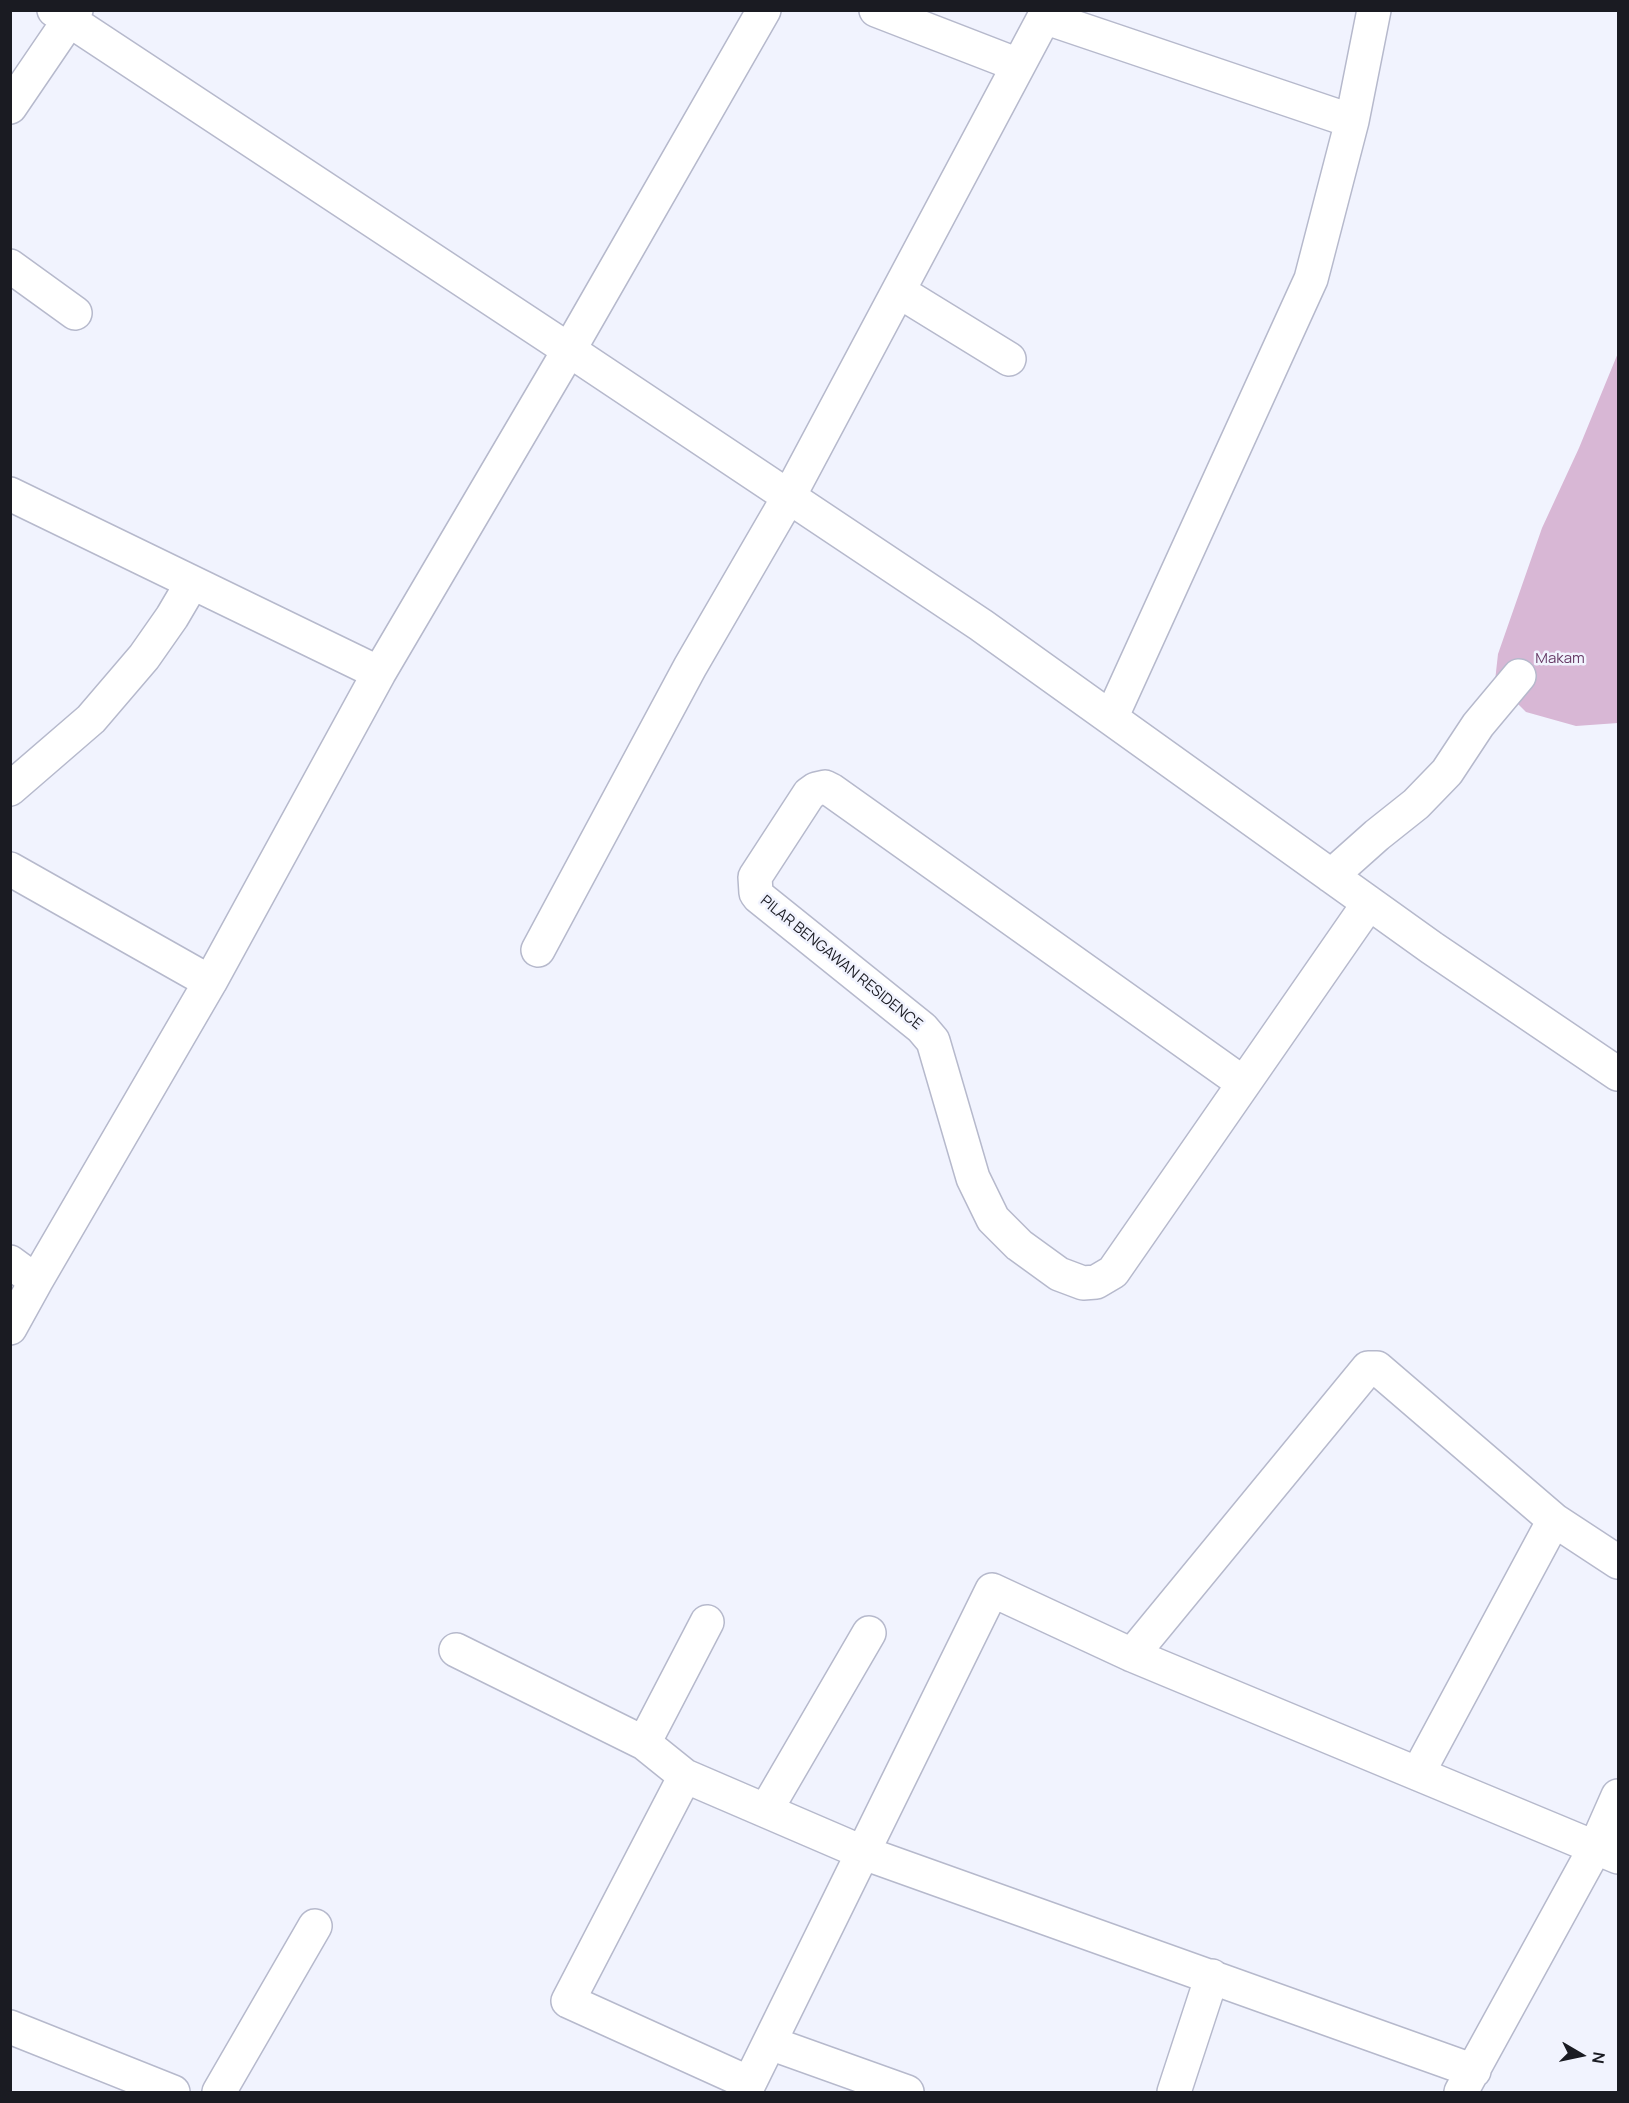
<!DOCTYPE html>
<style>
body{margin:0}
#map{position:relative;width:1629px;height:2103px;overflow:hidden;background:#f1f3fe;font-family:Manrope,sans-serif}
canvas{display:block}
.frame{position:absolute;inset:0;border:12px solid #1a1b22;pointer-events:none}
.north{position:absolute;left:1551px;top:2025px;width:60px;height:60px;-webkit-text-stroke:4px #f1f3fe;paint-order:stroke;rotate:99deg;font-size:16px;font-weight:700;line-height:24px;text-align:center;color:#1a1b22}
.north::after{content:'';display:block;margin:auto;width:21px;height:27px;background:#1a1b22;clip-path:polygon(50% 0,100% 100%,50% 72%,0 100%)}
</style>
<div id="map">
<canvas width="1629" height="2103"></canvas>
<div class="frame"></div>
<div class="north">N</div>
</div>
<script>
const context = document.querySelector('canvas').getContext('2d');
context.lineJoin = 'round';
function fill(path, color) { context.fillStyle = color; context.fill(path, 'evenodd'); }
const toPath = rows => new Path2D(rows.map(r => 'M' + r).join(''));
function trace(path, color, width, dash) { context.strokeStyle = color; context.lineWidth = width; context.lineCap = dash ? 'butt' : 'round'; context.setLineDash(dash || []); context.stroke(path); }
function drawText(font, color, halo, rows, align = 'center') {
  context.font = font + ' Manrope,sans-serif'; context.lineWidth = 5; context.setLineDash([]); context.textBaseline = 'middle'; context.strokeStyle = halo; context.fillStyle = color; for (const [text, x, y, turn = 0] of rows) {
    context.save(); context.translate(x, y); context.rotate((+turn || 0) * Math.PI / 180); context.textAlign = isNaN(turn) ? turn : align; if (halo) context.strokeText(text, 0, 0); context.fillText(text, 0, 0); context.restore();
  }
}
fill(toPath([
 [1618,353,1618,723,1576,726,1526,712,1495,681,1498,654,1542,528,1579,448]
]), '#d8b7d5');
const minor = toPath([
 [54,10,569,350,981,625,1432,948,1618,1074],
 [876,10,1018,65],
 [1044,17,1352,121],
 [10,107,76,10],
 [10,266,75,313],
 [900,292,1009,359],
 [10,494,379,673],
 [1111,718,1311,279,1352,121,1374,10],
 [10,789,91,719,144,657,172,617,192,583],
 [10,869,210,982],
 [1331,876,1377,835,1416,804,1447,772,1478,725,1519,676],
 [538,950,690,667,788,498,1048,10],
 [1243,1083,831,790,825,787,816,789,809,794,755,877,756,893,759,897,922,1028,933,1041,973,1178,993,1219,1019,1245,1059,1274,1083,1283,1096,1282,1113,1272,1369,903],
 [10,1262,36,1281,210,982,379,673,569,350,764,10],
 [10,1328,36,1281],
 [456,1650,644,1743,685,1776,864,1853,1474,2071],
 [1132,1655,1368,1368,1377,1368,1554,1520,1618,1562],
 [644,1743,707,1622],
 [1418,1773,1554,1520],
 [685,1776,568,2001,749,2083],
 [766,1810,869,1633],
 [10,2027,173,2092],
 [770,2043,907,2092],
 [219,2092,315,1926],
 [745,2092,992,1590,1132,1655,1618,1857],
 [1174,2092,1212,1976],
 [1461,2092,1595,1848,1618,1796]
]);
trace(minor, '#b6b9cc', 36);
trace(minor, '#fff', 33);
drawText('15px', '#683b66', '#f1f3fe', [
 ["Makam",1560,659]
]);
drawText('15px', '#1a1b22', '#f1f3fe', [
 ["PILAR BENGAWAN RESIDENCE",841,963,39]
]);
</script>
